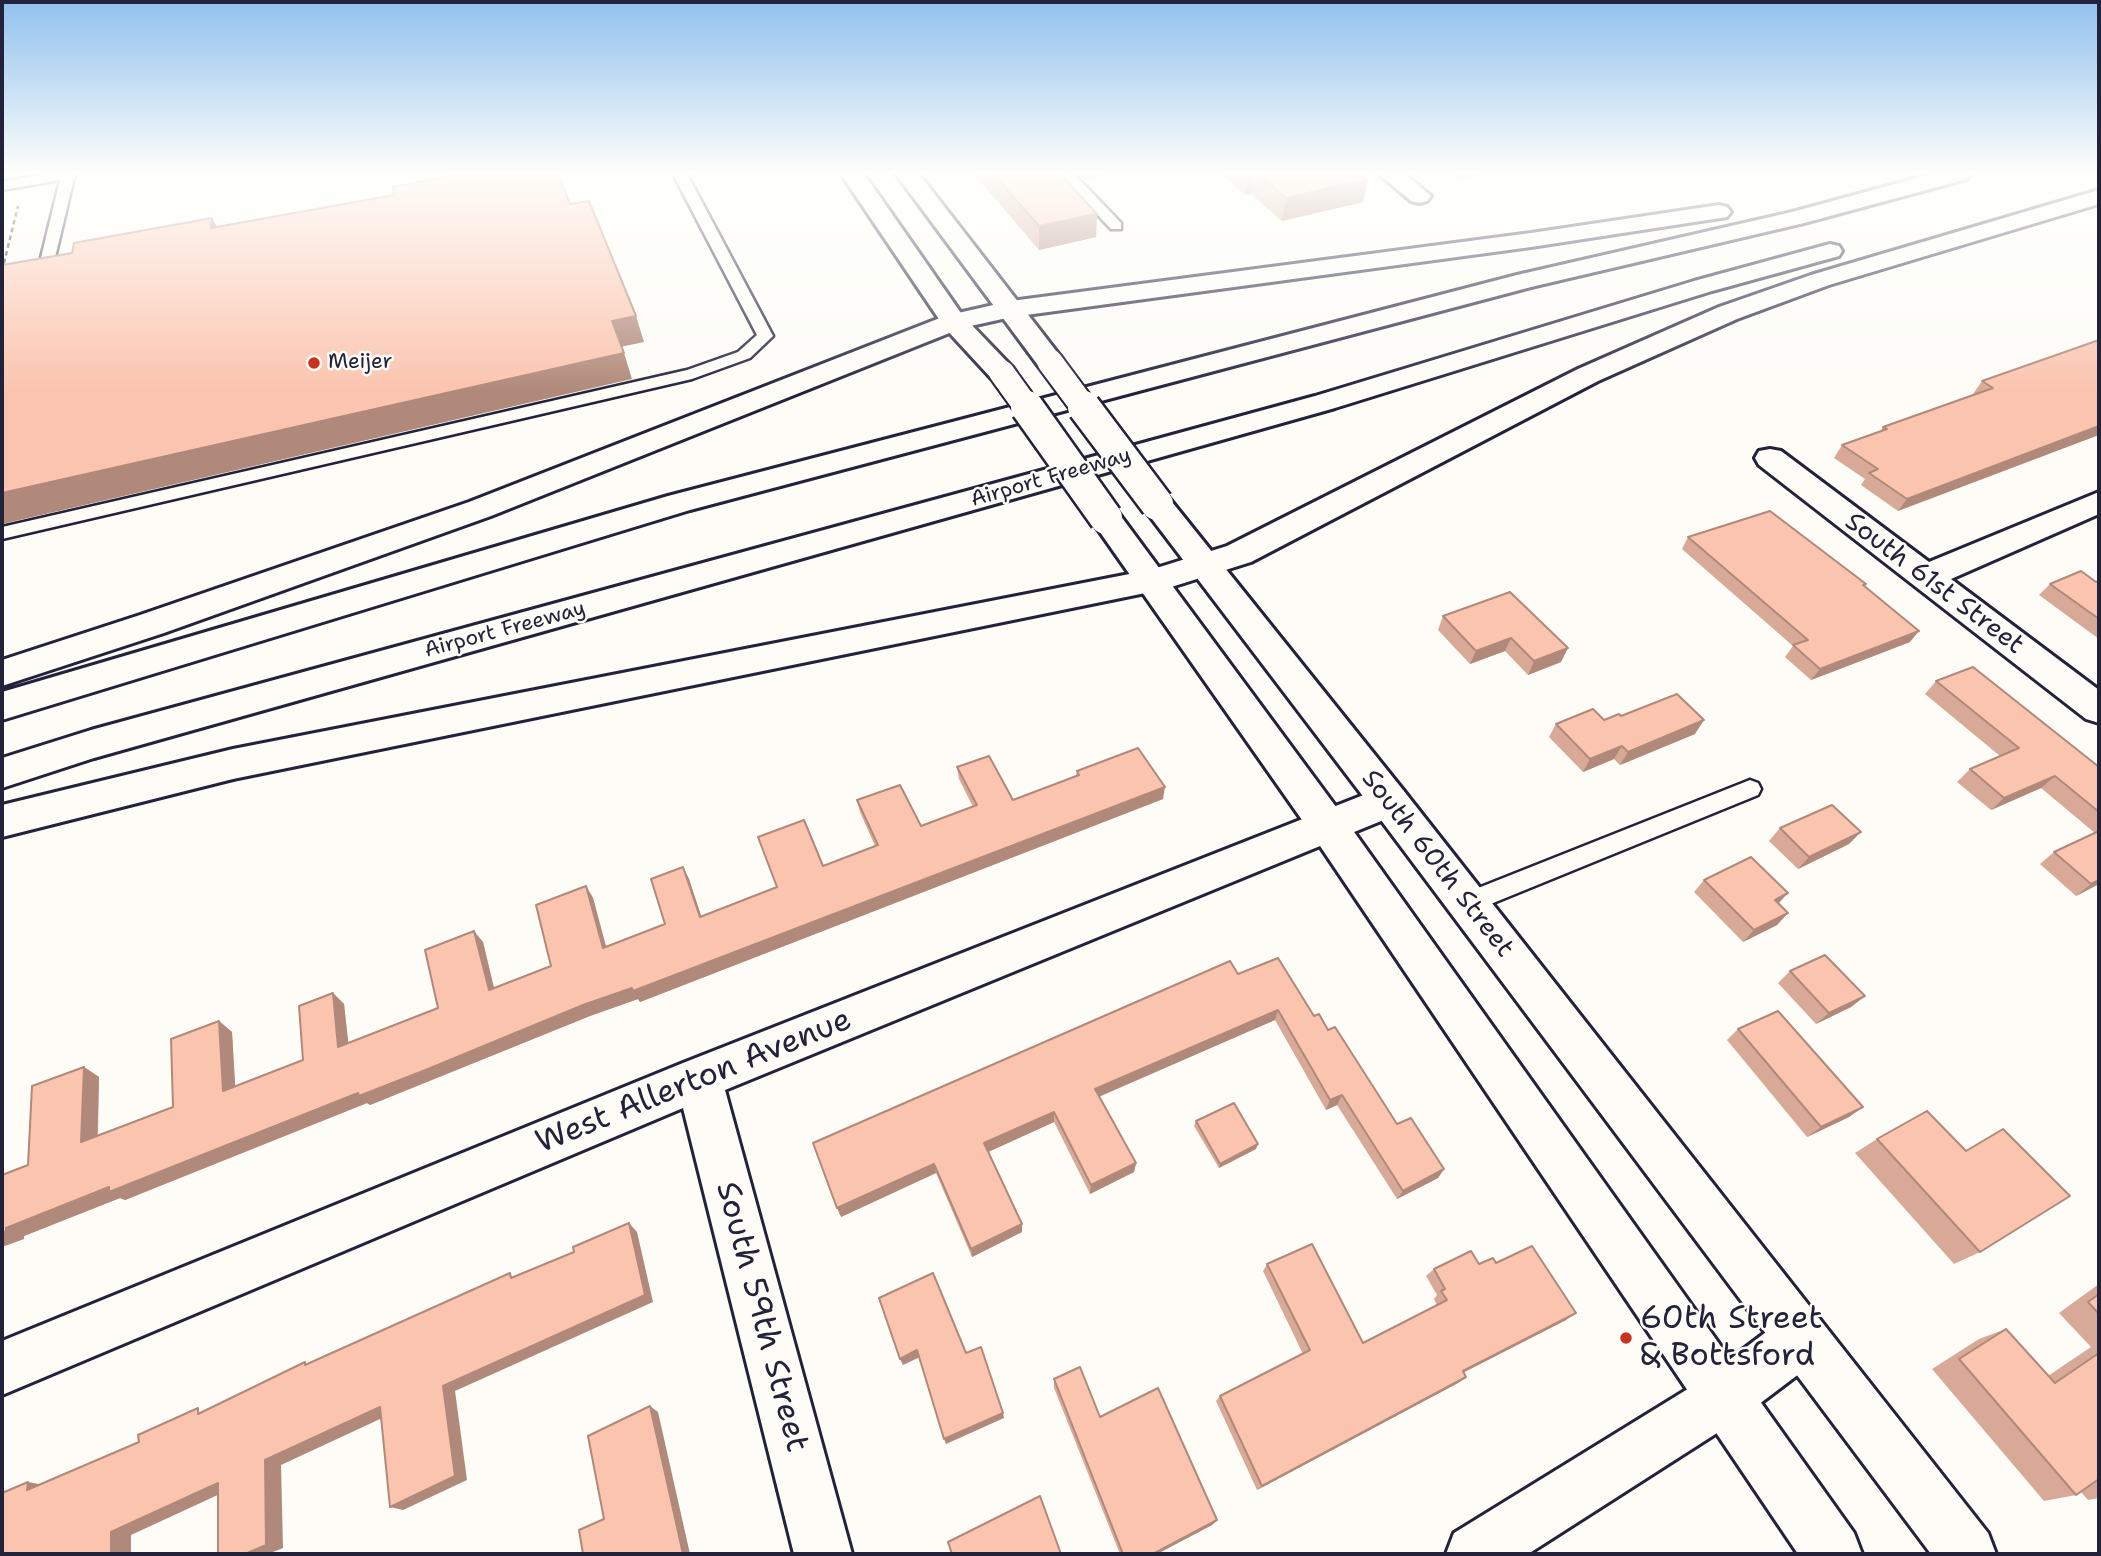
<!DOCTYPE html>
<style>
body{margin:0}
#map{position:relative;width:2101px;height:1556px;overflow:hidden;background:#fdfcf7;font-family:"Shantell Sans",sans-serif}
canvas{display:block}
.frame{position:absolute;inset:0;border:4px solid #22223b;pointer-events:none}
</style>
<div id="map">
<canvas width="2101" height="1556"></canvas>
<div class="frame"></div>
</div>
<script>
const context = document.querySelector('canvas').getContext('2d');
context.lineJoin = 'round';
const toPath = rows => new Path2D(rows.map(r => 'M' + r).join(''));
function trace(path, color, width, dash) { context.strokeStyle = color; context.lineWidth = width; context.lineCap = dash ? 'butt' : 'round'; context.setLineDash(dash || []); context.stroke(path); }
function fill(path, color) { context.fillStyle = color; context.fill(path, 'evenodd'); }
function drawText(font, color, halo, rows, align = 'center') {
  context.font = font + ' "Shantell Sans",sans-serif'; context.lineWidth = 5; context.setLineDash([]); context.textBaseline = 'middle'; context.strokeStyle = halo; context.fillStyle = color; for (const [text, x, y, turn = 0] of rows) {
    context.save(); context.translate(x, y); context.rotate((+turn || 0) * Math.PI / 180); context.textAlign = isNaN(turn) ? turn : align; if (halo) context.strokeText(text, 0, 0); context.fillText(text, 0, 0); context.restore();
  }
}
const lane = toPath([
 [44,174,75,174,52,270,45,274,38,270,60,180,2,190,2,182,44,174],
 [673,174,687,174,773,336,750,358,692,379,2,539,2,527,687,370,738,352,757,335,673,174],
 [1059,174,1074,174,1121,223,1121,229,1111,229,1059,174],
 [1750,780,1758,783,1761,789,1758,795,1476,910,1467,914,1458,910,1455,903,1458,896,1750,780]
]);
const street = toPath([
 [1379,174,1405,174,1431,196,1427,201,1419,203,1411,201,1379,174],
 [1770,449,1781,451,1929,562,2099,492,2099,514,1951,579,2099,690,2099,723,2086,719,1759,465,1755,458,1759,451,1770,449],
 [1389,785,1403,790,1409,801,1403,812,725,1090,852,1554,794,1554,683,1108,2,1395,2,1341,683,1063,1389,785],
 [1801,1312,1820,1320,1828,1339,1820,1358,1742,1417,1528,1554,1446,1554,1454,1533,1704,1379,1782,1320,1801,1312]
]);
const secondary = toPath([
 [841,174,864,174,963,316,1012,367,1016,373,1012,379,1002,381,992,379,945,328,841,174],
 [896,174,919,174,1060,356,1064,362,1060,368,1050,370,1040,368,896,174],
 [1157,494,1168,497,1403,790,1988,1533,1996,1554,1931,1554,1375,812,1146,511,1141,504,1146,497,1157,494],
 [1106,508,1117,511,1342,815,1854,1533,1862,1554,1798,1554,1314,837,1095,525,1090,518,1095,511,1106,508]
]);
const highway = toPath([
 [1932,174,1970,174,1967,179,1804,223,1531,287,690,510,2,720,2,692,668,496,1517,275,1792,212,1932,174],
 [2099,190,2099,204,1829,285,1737,319,1598,381,1251,562,1165,589,233,779,2,837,2,805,233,749,1150,570,1227,546,1578,369,1719,307,1811,275,2099,190],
 [1719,205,1727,207,1731,212,1727,217,1531,247,1011,317,962,328,491,516,164,633,2,686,2,660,140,615,469,502,945,316,1011,301,1531,233,1719,205],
 [1830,244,1839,246,1842,251,1839,256,1712,291,1335,408,94,758,2,788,2,758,91,730,1315,396,1694,281,1830,244]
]);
trace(lane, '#22223b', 5);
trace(street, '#22223b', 6);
trace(secondary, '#22223b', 6);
trace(highway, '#22223b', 6);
trace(toPath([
 [2,271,18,206]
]), '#22223b', 2.5, [4.5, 3.5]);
fill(lane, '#fdfcf7');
fill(street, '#fdfcf7');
fill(secondary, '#fdfcf7');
fill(highway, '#fdfcf7');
const secondaryBridgeFar1 = toPath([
 [1050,362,1085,409],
 [1002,373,1028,409]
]);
const secondaryBridge = toPath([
 [1027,407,1106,518],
 [1084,407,1157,504]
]);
trace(secondaryBridgeFar1, '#22223b', 29, []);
trace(secondaryBridge, '#22223b', 37, []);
trace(secondaryBridgeFar1, '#fdfcf7', 25);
trace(secondaryBridge, '#fdfcf7', 32);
fill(toPath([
 [974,174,1065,174,1065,180,1097,214,1096,237,1039,250],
 [1077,174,1111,174,1084,180],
 [1221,174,1361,174,1368,179,1363,202,1282,221,1251,194,1245,195],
 [1454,174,1479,174,1460,179],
 [2099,340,1898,511,1861,485,1865,479,1834,458,1842,445,1880,432,1883,427,1974,395,1973,394,1982,381],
 [1688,537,1864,586,1910,642,1811,680,1785,657,1793,646,1682,549],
 [2099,581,2099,639,2039,595,2050,584,2096,582],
 [1510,592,1561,662,1528,675,1505,651,1470,664,1438,630,1443,616],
 [1936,681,2099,767,2099,884,2076,896,2040,864,2054,852,2095,833,2041,788,1991,810,1957,782,1970,769,2000,756,1925,694],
 [1621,716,1695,734,1620,765,1614,759,1583,772,1549,737,1556,724,1604,720],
 [957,767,1013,800,1076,777,1077,771,1163,799,640,1002,638,999,590,1016,370,1105,367,1103,125,1200,120,1198,24,1236,24,1239,28,1165,84,1067,99,1077,98,1135,173,1107,219,1021,232,1032,235,1086,303,1060,333,993,344,1004,348,1043,438,1008,483,942,494,988,551,966,586,886,593,898,606,946,665,924,683,867,689,879,701,916,777,887,823,866,875,846,860,812,857,800,921,826,973,807,959,779],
 [1780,828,1849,844,1798,869,1769,841],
 [1704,880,1779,903,1788,913,1777,925,1743,942,1694,892],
 [1790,971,1865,996,1851,1007,1816,1024,1778,983],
 [1238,974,1314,1016,1328,1030,1397,1124,1444,1169,1438,1178,1397,1199,1337,1105,1326,1110,1275,1020,1099,1096,1136,1163,1134,1172,1090,1194,1054,1122,988,1152,1022,1232,972,1257,936,1173,841,1217],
 [1738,1029,1863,1107,1849,1117,1807,1137,1727,1040],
 [1196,1121,1256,1149,1219,1168,1194,1126],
 [1877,1139,1965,1151,1980,1252,1954,1264,1855,1153],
 [1496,1263,1566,1320,1463,1373,1466,1377,1458,1383,1257,1490,1216,1401,1220,1396,1303,1354,1263,1271,1267,1264,1363,1343,1437,1305,1434,1299,1437,1295,1426,1276,1434,1269],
 [2099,1284,2099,1498,2088,1500,2081,1492,2076,1495,2044,1501,1932,1369,1979,1339,2006,1329,2048,1376,2091,1347,2059,1313],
 [1054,1379,1217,1520,1212,1525,1157,1554,1120,1554,1054,1388]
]), '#d8a996');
fill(toPath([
 [1084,174,1111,174,1084,180],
 [1248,174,1254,174,1251,194,1245,195],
 [1461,174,1479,174,1460,179],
 [1368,179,1363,202,1282,221,1286,198],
 [1097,214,1096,237,1039,250,1039,226],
 [212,218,226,243,211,228],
 [636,316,644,342,620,347,612,321],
 [624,353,632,379,2,524,2,493],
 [2099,426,2099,435,1898,511,1907,499],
 [1919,631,1910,642,1811,680,1820,669],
 [1511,638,1505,651,1470,664,1476,651],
 [1568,648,1561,662,1528,675,1534,661],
 [1704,720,1695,734,1620,765,1628,752],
 [1622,746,1614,759,1583,772,1590,759],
 [2055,776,2041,788,1991,810,2004,798],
 [1165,787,1163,799,640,1002,638,999,590,1016,370,1105,367,1103,125,1200,120,1198,24,1236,24,1239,2,1247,2,1233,6,1228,583,1005],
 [1861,832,1849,844,1798,869,1809,857],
 [683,867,689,879,705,928,700,917],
 [2099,880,2099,884,2076,896,2091,884],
 [586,886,593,898,609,958,603,948],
 [1788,893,1777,905,1775,900],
 [1788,913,1777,925,1743,942,1754,930],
 [474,931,483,942,497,1001,489,990],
 [333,993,344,1004,350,1057,338,1047],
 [1865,996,1851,1007,1816,1024,1829,1013],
 [1278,1010,1275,1020,1094,1099,1095,1089],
 [219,1021,232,1032,236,1100,223,1091],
 [84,1067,99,1077,97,1150,81,1142],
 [1342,1095,1337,1105,1326,1110,1330,1100],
 [1863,1107,1849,1117,1807,1137,1821,1127],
 [1054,1112,1054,1122,986,1153,984,1143],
 [1258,1144,1256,1149,1219,1168,1220,1164],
 [1136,1163,1134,1172,1090,1194,1091,1185],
 [934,1164,936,1173,841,1217,837,1208],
 [1444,1169,1438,1178,1397,1199,1403,1191],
 [629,1223,637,1232,653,1302,455,1391,467,1480,403,1510,390,1507,443,1386],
 [1022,1224,1022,1232,972,1257,971,1249],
 [1576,1313,1566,1320,1454,1377,1463,1371],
 [917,1350,920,1357,903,1365,900,1359],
 [1466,1377,1458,1383,1257,1490,1262,1486],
 [650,1406,658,1412,690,1554,683,1554],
 [380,1407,393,1413,281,1465,283,1548,268,1554,245,1554,265,1460],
 [1003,1413,1004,1418,946,1444,944,1439],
 [28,1482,49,1486,27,1490],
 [218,1483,235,1487,131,1535,131,1554,111,1554,111,1532],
 [1217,1520,1212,1525,1157,1554,1153,1554]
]), '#b0897a');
const building = toPath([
 [461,174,558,174,570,204,589,201,636,316,612,321,624,353,2,493,2,265,72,253,74,243,212,218,211,228,394,195,393,187,461,174],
 [993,174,1060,174,1097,214,1039,226,993,174],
 [1258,174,1361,174,1368,179,1286,198,1258,174],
 [2099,340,2099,426,1907,499,1869,473,1878,469,1842,445,1887,429,1883,427,1993,388,1982,381,2099,340],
 [1770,511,1866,584,1863,585,1919,631,1820,669,1793,645,1808,640,1688,537,1770,511],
 [2081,571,2096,582,2099,581,2099,619,2050,584,2081,571],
 [1510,592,1568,648,1534,661,1511,638,1476,651,1443,616,1510,592],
 [1973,667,2099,767,2099,812,2055,776,2004,798,1970,769,2019,748,1936,681,1973,667],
 [1677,694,1704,720,1628,752,1622,746,1590,759,1556,724,1593,709,1604,720,1619,714,1621,716,1677,694],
 [1138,748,1165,787,633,991,632,988,583,1005,428,1069,359,1096,358,1093,109,1192,109,1187,6,1228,6,1231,2,1233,2,1175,28,1165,32,1086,84,1067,81,1142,173,1107,171,1039,219,1021,223,1091,303,1060,299,1006,333,993,338,1047,438,1008,425,950,474,931,489,990,551,966,536,905,586,886,603,948,665,924,651,879,683,867,700,917,777,887,758,837,804,820,823,866,878,845,857,800,900,785,921,826,977,805,957,767,989,756,1013,800,1079,775,1077,771,1138,748],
 [1832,805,1861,832,1809,857,1780,828,1832,805],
 [2099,831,2099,880,2091,884,2054,852,2099,831],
 [1751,857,1788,893,1775,900,1788,913,1754,930,1704,880,1751,857],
 [1825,955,1865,996,1829,1013,1790,971,1825,955],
 [1278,958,1314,1016,1319,1014,1328,1030,1335,1027,1397,1124,1411,1118,1444,1169,1403,1191,1342,1095,1330,1100,1278,1010,1095,1089,1136,1163,1091,1185,1054,1112,984,1143,1022,1224,971,1249,934,1164,837,1208,813,1143,1230,961,1238,974,1278,958],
 [1778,1011,1863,1107,1821,1127,1738,1029,1778,1011],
 [1234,1103,1258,1144,1220,1164,1196,1121,1234,1103],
 [1927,1111,1966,1151,2003,1129,2070,1196,1980,1252,1877,1139,1927,1111],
 [629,1223,645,1295,443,1386,455,1476,390,1507,380,1407,265,1460,266,1545,245,1554,218,1554,218,1483,111,1532,111,1554,2,1554,2,1493,28,1482,27,1490,139,1442,138,1435,198,1408,198,1414,305,1362,305,1365,510,1273,511,1278,574,1252,573,1247,629,1223],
 [1312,1244,1363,1343,1447,1300,1441,1291,1445,1289,1434,1269,1471,1251,1479,1264,1493,1258,1496,1263,1532,1246,1576,1313,1463,1371,1466,1377,1262,1486,1220,1396,1310,1350,1267,1264,1312,1244],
 [933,1273,966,1353,981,1347,1003,1413,944,1439,917,1350,900,1359,879,1298,933,1273],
 [2099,1294,2099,1314,2088,1302,2099,1294],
 [2006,1329,2055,1383,2099,1353,2099,1479,2076,1495,1959,1359,2006,1329],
 [1080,1367,1100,1417,1158,1388,1217,1520,1153,1554,1123,1554,1054,1379,1080,1367],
 [650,1406,683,1554,583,1554,579,1530,604,1519,588,1436,650,1406],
 [1040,1496,1061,1554,952,1554,948,1542,1040,1496]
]);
fill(building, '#fbc4af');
trace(building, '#b0897a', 2);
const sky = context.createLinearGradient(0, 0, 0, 392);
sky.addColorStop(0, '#90c1ee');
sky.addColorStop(0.44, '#fefefb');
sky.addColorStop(1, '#fefefb00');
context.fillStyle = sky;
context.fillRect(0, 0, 2101, 392);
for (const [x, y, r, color] of [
 [314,363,7,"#c8321e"],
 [1626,1338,7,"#c8321e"]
]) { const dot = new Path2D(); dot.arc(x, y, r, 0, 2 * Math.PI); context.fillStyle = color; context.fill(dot); trace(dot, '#fdfcf7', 2.5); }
drawText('21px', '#22223b', '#fdfcf7', [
 ["Meijer",328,363]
], 'left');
drawText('21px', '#22223b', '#fdfcf7', [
 ["Airport Freeway",1051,478,-16],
 ["Airport Freeway",505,630,-15]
]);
drawText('26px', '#22223b', '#fdfcf7', [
 ["South 61st Street",1934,584,37],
 ["South 60th Street",1437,864,52]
]);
drawText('32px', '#22223b', '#fdfcf7', [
 ["West Allerton Avenue",694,1082,-22],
 ["South 59th Street",761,1317,75]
]);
drawText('32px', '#22223b', '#fdfcf7', [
 ["60th Street",1640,1320],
 ["& Bottsford",1640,1357]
], 'left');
</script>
